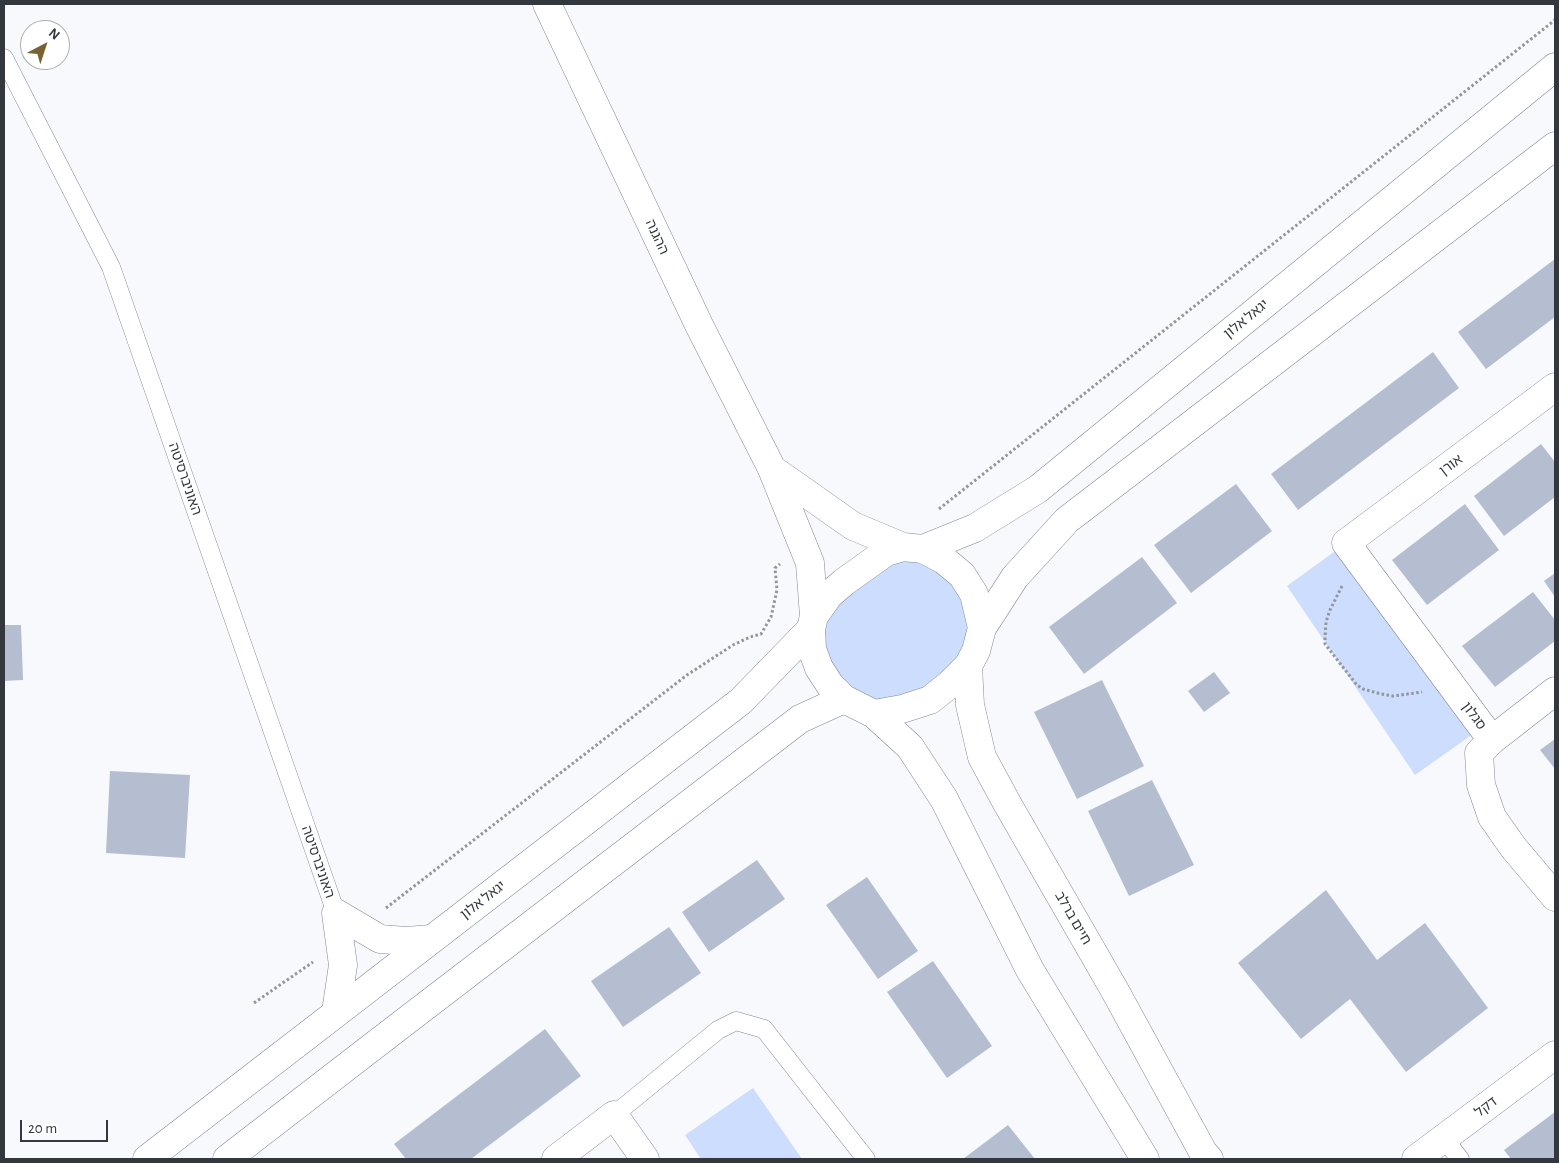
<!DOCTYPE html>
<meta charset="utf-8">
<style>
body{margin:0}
#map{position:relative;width:1559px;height:1163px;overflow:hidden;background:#f7f9fd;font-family:"Alegreya Sans",sans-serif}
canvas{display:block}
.frame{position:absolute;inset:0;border:5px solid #33373e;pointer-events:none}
.north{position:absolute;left:20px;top:20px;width:50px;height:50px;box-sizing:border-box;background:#fff;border:1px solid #adafb2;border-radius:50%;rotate:40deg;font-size:14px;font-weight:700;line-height:20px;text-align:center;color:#33373e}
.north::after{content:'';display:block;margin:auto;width:18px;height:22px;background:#796232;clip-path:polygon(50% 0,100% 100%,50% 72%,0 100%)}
.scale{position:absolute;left:20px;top:1120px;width:88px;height:22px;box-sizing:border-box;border:2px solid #33373e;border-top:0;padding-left:6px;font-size:15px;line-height:18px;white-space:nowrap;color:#33373e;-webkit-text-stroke:4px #fff;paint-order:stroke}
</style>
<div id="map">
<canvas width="1559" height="1163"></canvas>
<div class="frame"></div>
<div class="north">N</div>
<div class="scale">20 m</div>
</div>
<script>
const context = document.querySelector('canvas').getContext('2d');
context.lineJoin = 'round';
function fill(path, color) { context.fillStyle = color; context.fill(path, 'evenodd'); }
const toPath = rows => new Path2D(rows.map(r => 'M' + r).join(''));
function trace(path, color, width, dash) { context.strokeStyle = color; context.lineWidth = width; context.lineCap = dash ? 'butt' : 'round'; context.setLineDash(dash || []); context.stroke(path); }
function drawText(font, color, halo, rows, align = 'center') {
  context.font = font + ' "Alegreya Sans","Noto Sans Hebrew",sans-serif'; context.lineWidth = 4.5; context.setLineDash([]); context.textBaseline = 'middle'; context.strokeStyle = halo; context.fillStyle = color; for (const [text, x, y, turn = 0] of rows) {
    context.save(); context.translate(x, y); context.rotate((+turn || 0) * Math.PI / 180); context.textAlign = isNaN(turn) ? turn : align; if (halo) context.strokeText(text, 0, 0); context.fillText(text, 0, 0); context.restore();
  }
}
fill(toPath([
 [1338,549,1473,734,1415,775,1287,586],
 [887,556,941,562,980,629,947,683,876,710,833,683,818,616],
 [753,1088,802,1159,701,1159,685,1135]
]), '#cdddfd');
fill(toPath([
 [1555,259,1555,317,1486,369,1458,332],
 [1433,352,1459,388,1298,510,1271,474],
 [1541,444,1555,462,1555,497,1504,536,1474,496],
 [1236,484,1272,531,1191,593,1154,545],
 [1465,504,1499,550,1427,605,1392,560],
 [1142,557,1177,603,1084,674,1049,627],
 [1555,573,1555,597,1544,581],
 [1533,592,1555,620,1555,641,1495,687,1462,646],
 [4,625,21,625,23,680,4,681],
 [1214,672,1230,693,1204,712,1188,691],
 [1102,680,1144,766,1077,799,1034,712],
 [1555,739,1555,769,1540,750],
 [110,771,190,775,185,858,106,853],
 [1152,780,1194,865,1129,896,1088,811],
 [757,860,785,899,709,952,682,912],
 [867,877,918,951,878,979,826,905],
 [1326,890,1377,960,1425,923,1488,1008,1406,1072,1350,999,1301,1039,1238,963],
 [669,927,701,973,623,1027,591,981],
 [933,961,992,1046,947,1078,887,992],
 [545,1029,581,1076,471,1159,406,1159,394,1144],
 [1555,1112,1555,1159,1511,1159,1504,1150],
 [1008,1125,1035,1159,963,1159]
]), '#b5bed0');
const service = toPath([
 [4,58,111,267,336,913],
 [614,1115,718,1030,736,1021,764,1029,866,1159],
 [1444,1139,1460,1159]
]);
const minor = toPath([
 [1555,691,1492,740,1479,753,1481,785,1492,817,1513,847,1555,897],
 [1492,740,1346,543,1555,387],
 [336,913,380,939,406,941,432,939],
 [336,1012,343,965,336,913],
 [556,1159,614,1115,645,1159],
 [1416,1159,1555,1055]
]);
const tertiary = toPath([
 [547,4,699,325,772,469,810,563,814,616],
 [772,469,853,526,903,547],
 [923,549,975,528,1038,489,1555,67],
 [982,628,974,594,962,575,944,560,923,549,903,547,886,552,844,582,829,595,814,616,811,629,812,649,819,668,830,685,844,699,874,714,902,709,930,700,950,684,968,666,976,651,982,628,1015,577,1067,520,1555,146],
 [968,666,970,705,982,757,1008,805,1114,989,1203,1152,1209,1159],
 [874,714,910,747,944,799,1030,970,1145,1159],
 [147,1159,741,701,811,629],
 [227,1159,389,1034,800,719,844,699]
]);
trace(service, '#818999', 19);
trace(minor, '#818999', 29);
trace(tertiary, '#818999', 29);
trace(toPath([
 [939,509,1555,20],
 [1342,586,1330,610,1326,622,1325,638,1325,644,1342,666,1357,685,1363,689,1381,694,1393,696,1422,692],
 [386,908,687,675,733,645,750,637,761,634,771,617,777,590,775,568,780,564],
 [254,1003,313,962]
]), '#93969c', 3, [2.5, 2.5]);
trace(service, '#fff', 18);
trace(minor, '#fff', 28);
trace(tertiary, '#fff', 28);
drawText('14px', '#33373e', '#fff', [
 ["ההגנה",657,237,65],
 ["יגאל אלון",1246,319,-39],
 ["אורן",1451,465,-37],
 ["האוניברסיטה",185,479,71],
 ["סגלון",1474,716,53],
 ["האוניברסיטה",318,862,71],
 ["יגאל אלון",483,900,-38],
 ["חיים ברלב",1073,918,60],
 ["דקל",1486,1107,-37]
]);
</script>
